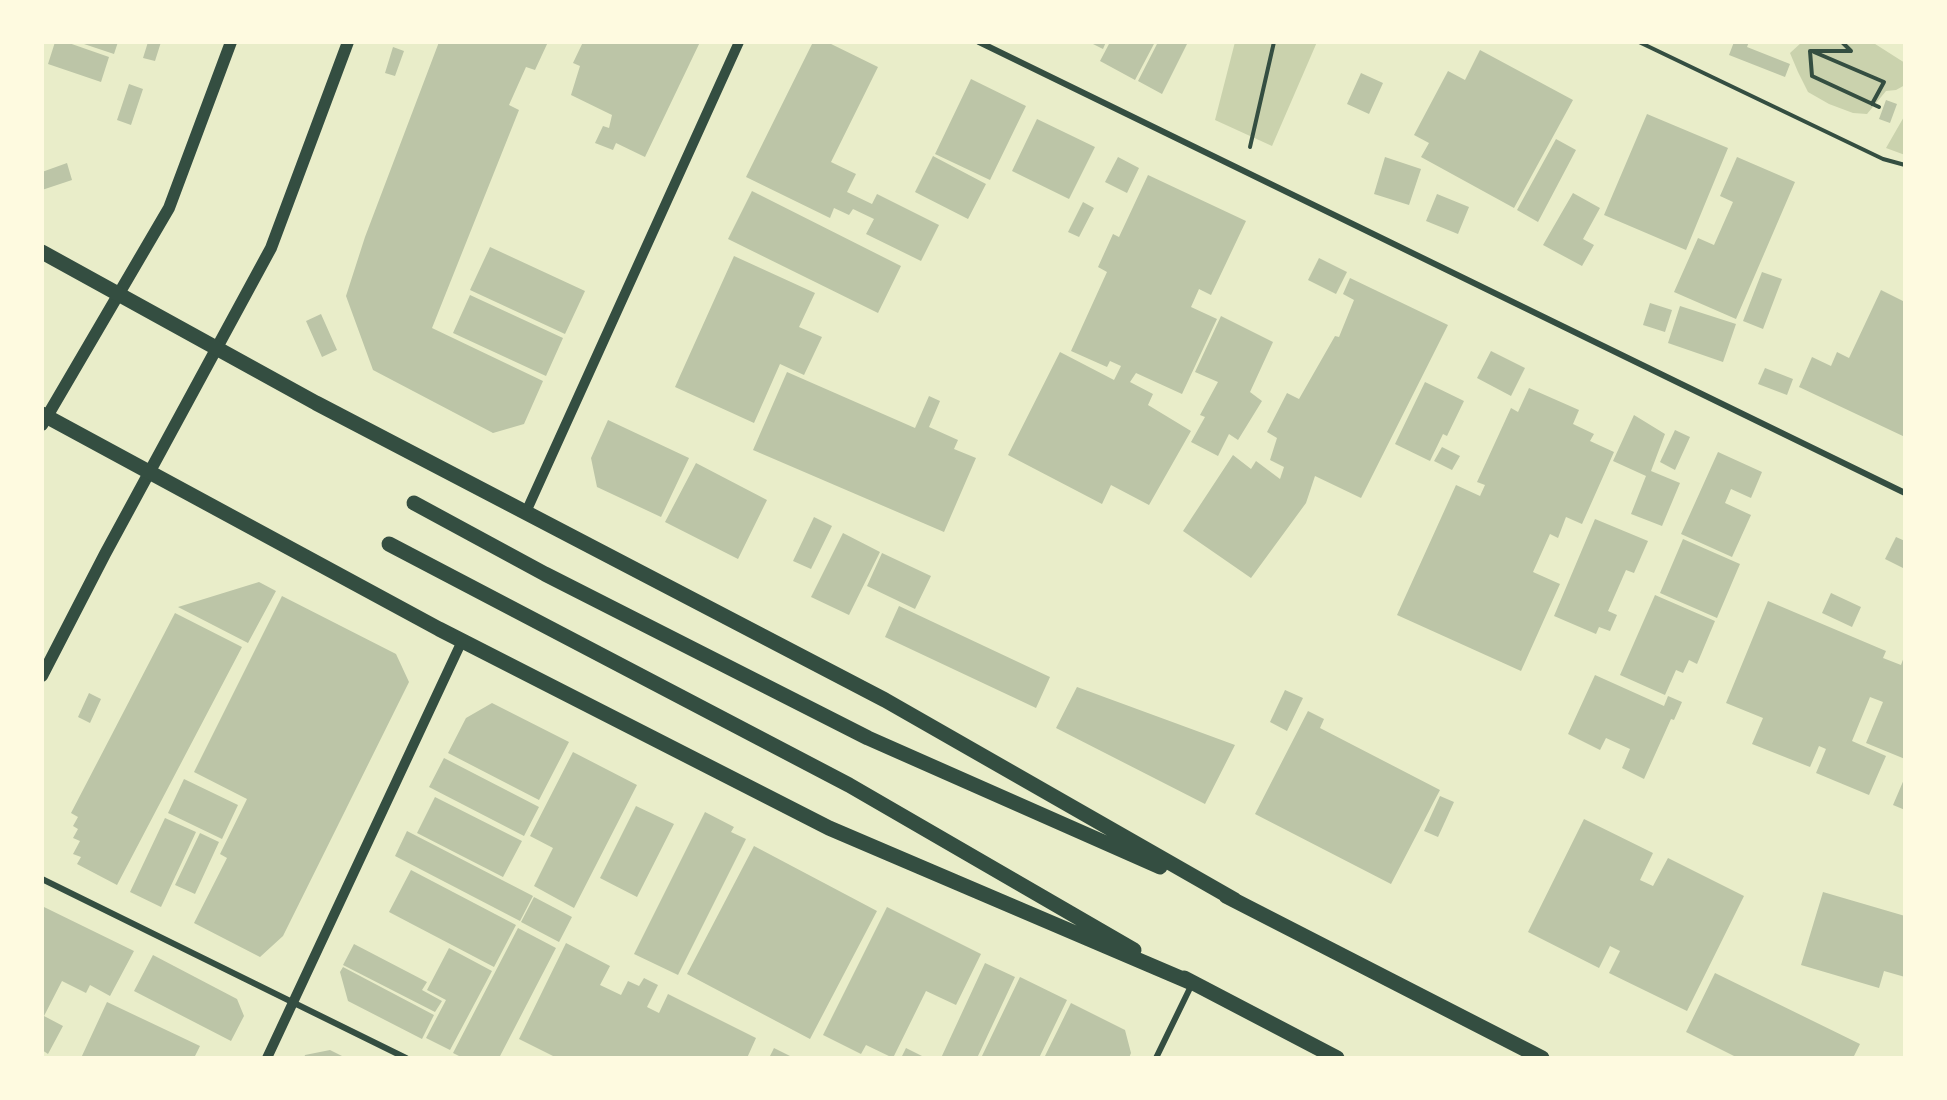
<!DOCTYPE html>
<style>
body{margin:0}
#map{position:relative;width:1947px;height:1100px;overflow:hidden;background:#e9edc9;font-family:"Exo 2",sans-serif}
canvas{display:block}
.frame{position:absolute;inset:0;border:44px solid #fefae0;pointer-events:none}
</style>
<div id="map">
<canvas width="1947" height="1100"></canvas>
<div class="frame"></div>
</div>
<script>
const context = document.querySelector('canvas').getContext('2d');
context.lineJoin = 'round';
function fill(path, color) { context.fillStyle = color; context.fill(path, 'evenodd'); }
const toPath = rows => new Path2D(rows.map(r => 'M' + r).join(''));
function trace(path, color, width, dash) { context.strokeStyle = color; context.lineWidth = width; context.lineCap = dash ? 'butt' : 'round'; context.setLineDash(dash || []); context.stroke(path); }
fill(toPath([
 [1235,42,1317,42,1272,146,1215,120],
 [1802,42,1872,42,1905,63,1905,85,1896,90,1886,91,1867,114,1853,113,1829,104,1808,92,1798,72,1790,53],
 [1905,115,1905,155,1886,148]
]), '#cad2ad');
fill(toPath([
 [55,42,66,42,109,57,101,82,48,64],
 [78,42,118,42,114,54],
 [148,42,161,42,155,61,143,58],
 [439,42,548,42,535,70,526,67,509,105,519,110,432,328,543,381,524,424,493,433,373,370,346,296,365,237],
 [583,42,700,42,645,157,616,143,613,150,595,143,603,126,609,128,612,115,571,95,580,66,573,63],
 [813,42,827,42,878,67,831,162,856,174,847,192,872,204,877,194,939,225,921,261,866,234,874,219,853,209,849,215,834,208,830,218,746,177],
 [1089,42,1106,42,1103,49],
 [1110,42,1155,42,1135,80,1100,61],
 [1158,42,1188,42,1162,94,1138,81],
 [1734,42,1749,42,1747,47,1790,64,1785,77,1729,55],
 [393,47,404,51,395,76,385,73],
 [1480,50,1573,100,1514,208,1421,157,1429,143,1414,135,1448,71,1465,80],
 [1361,73,1383,83,1369,114,1347,104],
 [971,79,1026,106,990,180,935,154],
 [129,84,143,89,131,125,117,120],
 [1886,100,1897,104,1890,123,1879,119],
 [1647,114,1728,148,1686,250,1604,215],
 [1037,119,1095,147,1069,199,1012,171],
 [1556,139,1576,150,1538,222,1517,210],
 [933,156,986,184,968,219,915,192],
 [1118,157,1139,168,1127,193,1105,182],
 [1385,157,1421,169,1409,205,1374,194],
 [1737,157,1795,182,1736,319,1674,292,1698,238,1714,245,1733,202,1720,196],
 [67,163,72,180,42,190,42,172],
 [1148,175,1246,221,1211,295,1199,289,1191,307,1217,319,1182,394,1136,373,1130,382,1153,394,1148,405,1191,431,1149,505,1111,485,1102,504,1008,455,1060,352,1114,380,1121,366,1110,361,1107,367,1071,351,1107,272,1098,267,1113,234,1119,237],
 [752,191,901,266,878,313,728,239],
 [1573,193,1600,208,1583,239,1594,245,1582,266,1543,245],
 [1437,194,1469,207,1458,234,1426,221],
 [1083,202,1094,208,1079,237,1068,232],
 [490,247,585,291,565,334,470,290],
 [734,256,815,293,799,327,822,337,804,375,780,364,754,423,675,387],
 [1319,258,1347,272,1336,294,1308,280],
 [1762,272,1782,279,1763,329,1743,321],
 [1350,278,1448,325,1361,498,1315,476,1306,503,1251,578,1183,531,1233,455,1251,469,1256,461,1280,479,1284,467,1270,460,1277,438,1267,432,1287,393,1299,399,1335,336,1339,337,1354,300,1343,294],
 [1881,290,1905,302,1905,437,1799,387,1812,357,1831,366,1837,352,1849,358],
 [470,295,563,338,546,376,453,333],
 [1650,303,1672,310,1665,332,1643,325],
 [1680,306,1736,324,1723,362,1668,343],
 [321,314,337,350,322,357,306,321],
 [1221,316,1273,342,1250,392,1262,401,1238,440,1229,434,1218,456,1191,442,1205,417,1200,415,1218,382,1195,372],
 [1491,351,1525,368,1511,396,1477,378],
 [1765,368,1793,379,1787,395,1758,384],
 [787,372,915,428,929,396,940,401,929,427,958,440,954,449,976,458,944,532,753,450],
 [1425,382,1464,401,1447,436,1443,434,1430,461,1395,444],
 [1529,388,1579,410,1573,424,1594,434,1590,441,1614,452,1582,524,1566,517,1558,538,1550,534,1533,572,1560,584,1521,671,1397,615,1456,485,1480,496,1485,485,1477,482,1511,408,1518,412],
 [1634,415,1665,434,1651,471,1680,483,1662,526,1631,514,1646,476,1613,461],
 [608,420,689,458,661,517,597,487,591,458],
 [1675,430,1690,437,1675,470,1660,462],
 [1442,447,1460,456,1452,470,1434,461],
 [1718,452,1762,472,1751,498,1731,489,1725,503,1751,515,1732,557,1681,534],
 [696,463,767,500,738,559,665,522],
 [814,517,832,526,811,569,793,561],
 [1595,519,1648,541,1634,573,1626,570,1608,611,1617,615,1610,631,1599,627,1596,634,1554,616],
 [843,533,880,552,849,615,811,597],
 [1896,537,1905,541,1905,569,1885,559],
 [1683,539,1740,564,1717,618,1660,593],
 [882,553,931,576,915,609,867,586],
 [259,582,276,591,248,643,178,607],
 [1831,593,1861,607,1852,627,1822,613],
 [1655,595,1715,621,1697,664,1689,660,1683,673,1676,670,1665,695,1620,675],
 [282,596,396,654,409,682,283,936,260,957,194,923,227,858,220,854,247,799,194,772],
 [1768,601,1886,651,1883,658,1901,665,1905,654,1905,759,1866,743,1883,702,1870,697,1852,741,1886,756,1869,795,1816,773,1826,749,1819,746,1810,767,1752,744,1763,718,1726,703],
 [899,606,1050,677,1036,708,885,637],
 [175,613,242,647,117,885,77,864,81,857,73,854,80,841,73,838,78,829,73,826,78,817,71,813],
 [1595,675,1664,706,1668,696,1682,702,1674,720,1671,719,1644,779,1622,768,1630,749,1606,738,1600,750,1568,734],
 [1077,687,1235,745,1205,804,1056,728],
 [1285,690,1303,698,1287,731,1270,722],
 [89,693,101,699,90,723,78,717],
 [492,703,569,742,539,800,448,753,466,718],
 [1308,711,1324,719,1320,728,1440,790,1391,884,1255,814],
 [573,752,637,785,574,908,534,886,553,848,530,836],
 [444,758,539,807,524,836,429,787],
 [1905,777,1905,810,1893,805],
 [184,779,238,805,222,839,168,813],
 [1440,796,1454,802,1438,837,1424,831],
 [435,797,522,841,503,877,417,833],
 [636,806,674,824,637,897,600,878],
 [705,812,734,827,731,832,746,839,678,975,634,954],
 [165,818,196,832,161,907,130,892],
 [1584,819,1653,853,1640,880,1653,886,1668,858,1744,896,1687,1011,1609,973,1620,951,1610,946,1599,968,1528,932],
 [407,831,533,896,520,921,395,856],
 [200,833,219,842,195,894,175,885],
 [754,846,877,911,810,1039,687,974],
 [411,870,516,925,494,967,389,912],
 [1823,892,1905,916,1905,977,1884,971,1879,988,1801,965],
 [534,897,572,917,559,942,521,922],
 [44,907,134,951,110,996,90,985,86,993,62,981,44,1016,63,1026,48,1054,42,1050,42,908],
 [887,907,981,954,956,1005,926,991,893,1058,866,1045,861,1054,823,1035],
 [518,928,556,948,499,1058,463,1058,453,1053],
 [566,943,610,966,600,985,621,995,628,981,639,986,644,978,658,985,647,1007,659,1013,668,994,756,1038,747,1058,557,1058,519,1039],
 [354,944,427,982,422,990,442,1001,435,1012,343,965],
 [449,948,492,971,450,1050,426,1038,446,1000,427,990],
 [153,955,237,999,244,1016,231,1041,134,991],
 [985,963,1015,977,977,1058,941,1058],
 [343,967,434,1015,422,1039,348,1001,340,972],
 [1715,973,1860,1044,1853,1058,1738,1058,1686,1032],
 [1020,977,1067,1000,1039,1058,981,1058],
 [107,1002,200,1046,194,1058,81,1058],
 [1071,1003,1125,1030,1131,1053,1129,1058,1044,1058],
 [774,1048,794,1058,769,1058],
 [906,1048,926,1058,901,1058],
 [330,1050,346,1058,304,1058,305,1055]
]), '#bcc5a7');
trace(toPath([
 [1639,42,1883,159,1905,165],
 [1842,42,1851,51,1810,51,1812,76,1879,107],
 [1814,52,1884,82,1872,104],
 [1250,147,1274,42]
]), '#344e41', 4);
trace(toPath([
 [979,42,1905,493],
 [42,879,406,1058],
 [1156,1058,1192,984]
]), '#344e41', 6);
trace(toPath([
 [526,512,739,42],
 [267,1058,462,641]
]), '#344e41', 10);
trace(toPath([
 [42,425,169,208,231,42],
 [42,676,105,554,271,248,348,42]
]), '#344e41', 12);
trace(toPath([
 [42,252,316,403,885,700,1235,900],
 [42,414,439,629,829,828,1192,983],
 [414,503,545,574,868,738,1160,867],
 [389,544,849,785,1134,950],
 [1226,896,1542,1058],
 [1184,978,1337,1058]
]), '#344e41', 15);
</script>
